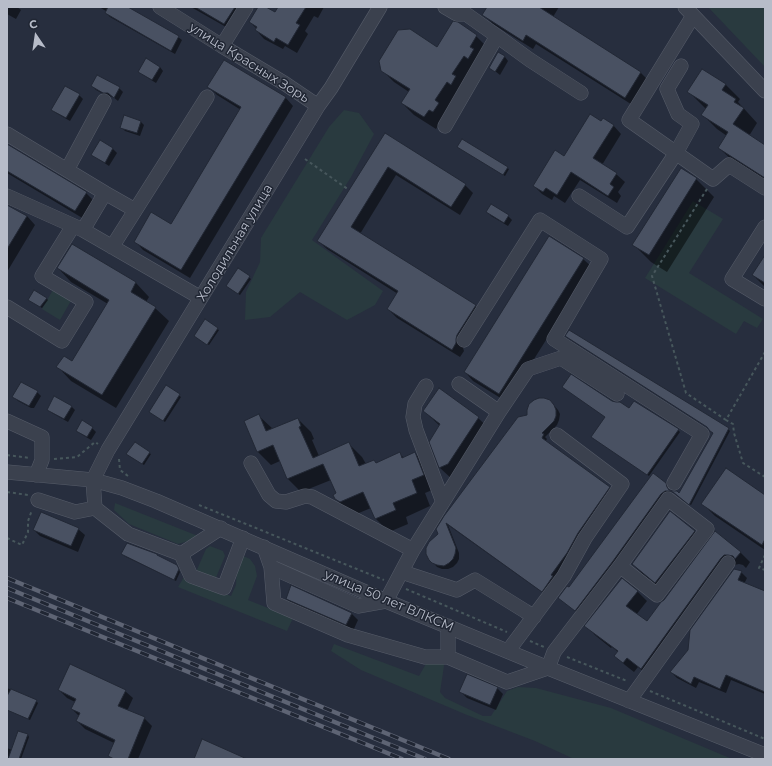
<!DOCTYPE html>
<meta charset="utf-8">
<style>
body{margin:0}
#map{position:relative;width:772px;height:766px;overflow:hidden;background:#272e3e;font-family:Montserrat,sans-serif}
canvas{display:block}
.frame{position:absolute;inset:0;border:8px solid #b7bcc9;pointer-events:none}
.north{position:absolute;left:16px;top:16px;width:40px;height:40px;-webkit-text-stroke:3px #202633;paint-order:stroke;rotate:347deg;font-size:11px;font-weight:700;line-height:16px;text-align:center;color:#b7bcc9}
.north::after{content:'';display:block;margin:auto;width:14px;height:18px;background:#b7bcc9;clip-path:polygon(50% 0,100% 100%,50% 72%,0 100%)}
</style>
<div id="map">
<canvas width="772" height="766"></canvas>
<div class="frame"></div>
<div class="north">С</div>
</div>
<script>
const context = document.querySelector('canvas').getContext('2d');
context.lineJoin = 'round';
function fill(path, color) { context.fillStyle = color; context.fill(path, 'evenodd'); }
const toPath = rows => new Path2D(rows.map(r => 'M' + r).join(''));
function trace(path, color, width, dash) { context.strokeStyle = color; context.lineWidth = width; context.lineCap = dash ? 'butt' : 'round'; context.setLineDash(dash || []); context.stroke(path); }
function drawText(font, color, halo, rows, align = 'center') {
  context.font = font + ' Montserrat,sans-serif'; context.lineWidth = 3; context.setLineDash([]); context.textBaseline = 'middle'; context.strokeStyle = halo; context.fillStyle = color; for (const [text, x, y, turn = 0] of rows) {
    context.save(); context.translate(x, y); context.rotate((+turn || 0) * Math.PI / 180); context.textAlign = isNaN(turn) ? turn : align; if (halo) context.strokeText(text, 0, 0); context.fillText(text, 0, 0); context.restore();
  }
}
fill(toPath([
 [708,7,765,7,765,67],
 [344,110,359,113,374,134,351,177,312,240,383,291,375,305,347,320,300,292,270,317,245,320,246,292,260,262,261,238,329,127],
 [693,201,723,219,689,273,763,319,757,328,744,321,736,334,645,278],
 [54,288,72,299,60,320,42,309],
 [115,503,198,536,195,539,178,544,129,524,114,510],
 [210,546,223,551,225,556,215,580,196,572,206,549],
 [243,556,250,559,255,566,257,576,248,600,293,618,287,631,178,587,184,577,231,596,236,585,237,565],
 [334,644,419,676,427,662,443,659,444,666,440,692,445,698,483,716,491,716,507,691,518,687,536,688,611,708,732,759,574,759,535,741,467,715,361,670,331,651]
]), '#293a3f');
fill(toPath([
 [7,7,17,7,21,10,16,19,7,14],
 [99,7,126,7,178,37,182,40,175,54,110,17,106,13,106,11],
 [191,7,247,7,233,31],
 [259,7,264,7,275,14,279,7,324,7,318,18,314,16,305,31,308,34,297,53,285,46,283,49,264,39,256,30,257,29,250,22],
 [488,7,559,7,553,17,641,73,650,82,634,106,536,44,533,49,493,24,484,15],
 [476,36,488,48,436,129,414,115,402,103,409,92,394,82,382,70,438,48],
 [498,53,505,57,508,61,500,75,490,67],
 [160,67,163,71,156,83,143,75,139,71],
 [703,70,726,85,740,99,738,102,757,123,749,136,765,146,765,182,734,162,719,148,727,136,717,129,703,115,706,109,689,92],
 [92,86,119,88,123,92,118,101,113,97,107,96,96,90],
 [66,87,79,95,83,99,70,121,56,113,52,109],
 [209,87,285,97,293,106,190,278,143,250,135,241,171,225,241,110,217,95],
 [140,121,144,125,140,136,125,131,121,127],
 [602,122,613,125,621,134,602,165,616,174,625,182,618,192,621,196,617,203,580,180,565,203,554,196,552,200,542,194,534,186],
 [385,135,465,185,473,193,460,215,396,175,360,234,475,306,484,314,465,344,463,348,464,351,460,357,397,318,388,309,398,294,327,249,318,241],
 [100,142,113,149,117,153,109,166,97,158,93,154],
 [7,145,86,193,94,201,84,219,7,173],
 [460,148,507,168,509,169,505,176],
 [681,169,696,179,714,197,667,272,651,262,634,245],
 [7,206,27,216,35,225,7,272],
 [488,212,508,216,512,220,508,226,491,216],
 [550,237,583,259,592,267,507,402,473,381,465,372],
 [72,245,136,283,149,297,146,302,155,308,169,321,116,408,71,381,58,367,72,362,108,304,71,282,58,268],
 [765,257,765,287,753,275],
 [238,269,251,279,240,295,229,288],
 [46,298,48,300,42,308,31,301],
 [217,329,219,330,209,345,197,337],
 [166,387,181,397,165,422,152,413],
 [439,389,478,418,491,430,453,480,440,468,431,442,440,426,424,411],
 [37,392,41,396,34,408,31,408,18,401,14,397],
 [550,401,558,410,560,414,559,420,557,425,545,437,547,439,545,442,609,488,613,492,546,595,448,525,459,553,459,559,457,563,453,567,448,569,442,569,437,567,430,559,439,534,437,529,528,416],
 [612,402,678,430,680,432,649,476,594,438,606,417],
 [71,406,75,410,68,422,52,413,48,409],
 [259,416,273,429,298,419,311,432,314,439,312,440,319,456,349,444,362,457,366,464,377,464,400,454,404,458,415,453,428,467,437,488,425,493,430,506,406,517,408,524,389,532,376,519,371,508,354,515,349,513,336,499,337,494,331,480,301,492,288,479,280,461,271,465,258,452],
 [92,428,96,432,91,440,81,434,77,430],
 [728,429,730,431,691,505,676,494,672,492,680,494,713,434,711,431],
 [149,453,151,454,144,465,129,456],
 [665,483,667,485,668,490,672,492,667,492,577,612,561,600,569,589],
 [765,496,765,550,715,516,703,504],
 [78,529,85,535,78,552,40,536,34,530],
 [694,531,703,540,664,591,641,573,633,564],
 [715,533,740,552,750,562,746,568,743,565,739,564,734,565,651,678,638,667,634,672,625,665,615,655,618,652,612,647,611,648,596,636,586,626,637,591,647,601,636,615,647,622],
 [124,556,178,568,180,572,176,581],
 [734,570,741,572,747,578,744,584,765,593,765,694,731,680,726,693,699,682,696,688,677,678,671,672,689,650],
 [287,599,351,613,358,620,353,631,293,605],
 [7,688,36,701,38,703,30,720,8,710,7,712],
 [497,688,503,694,496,710,467,698,461,692],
 [59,690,125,691,133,698,127,711,144,718,152,726,138,759,112,759,109,756,114,743,85,729,77,721,79,716,72,709,75,702,67,698],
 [19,732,28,735,29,737,21,759,7,759,7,748,12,750]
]), '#0007');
const building = toPath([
 [108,7,128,7,179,36,171,51,105,13,108,7],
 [195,7,235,7,224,24,195,7],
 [258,7,266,7,275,12,278,7,306,7,296,23,300,25,288,45,276,38,274,42,255,30,257,27,249,22,258,7],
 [487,7,539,7,641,72,625,98,526,35,523,41,482,15,487,7],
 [453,21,458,22,477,35,470,47,474,49,468,59,464,56,452,74,456,76,451,85,447,82,435,100,439,103,433,112,429,110,424,117,401,103,410,89,381,71,379,61,398,30,410,29,437,47,453,21],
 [498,52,505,56,495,72,489,68,498,52],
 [146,58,160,67,152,80,138,72,146,58],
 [224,60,286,97,181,270,134,242,151,212,171,224,241,107,207,87,224,60],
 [702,69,726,84,722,90,736,99,734,102,744,108,733,124,765,145,765,178,718,148,728,132,701,115,708,105,687,92,702,69],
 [97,75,120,87,114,98,108,93,103,93,91,86,97,75],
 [65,86,80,94,66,118,51,110,65,86],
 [590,114,601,121,603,118,614,125,593,158,617,173,610,184,614,187,608,196,571,172,557,195,546,188,543,192,533,186,555,150,564,156,590,114],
 [124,115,141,121,137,133,120,128,124,115],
 [385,133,466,184,451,207,388,167,351,227,476,305,457,335,456,339,456,343,452,350,387,309,398,291,317,241,385,133],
 [462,139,508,167,503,175,457,147,462,139],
 [100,140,113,148,105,163,91,155,100,140],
 [7,144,87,192,75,211,7,171,7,144],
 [681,168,697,178,649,255,632,245,681,168],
 [491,204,509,215,504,223,486,212,491,204],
 [7,205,27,216,7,249,7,205],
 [549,236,584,258,499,394,464,372,549,236],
 [72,244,136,282,131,292,156,307,102,395,56,367,64,356,72,361,109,300,57,268,72,244],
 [765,255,765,283,752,275,765,255],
 [238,268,250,276,238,294,226,286,238,268],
 [34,290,47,298,40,307,28,300,34,290],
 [205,319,218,328,207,345,194,336,205,319],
 [569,330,729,428,689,505,673,492,669,491,665,491,661,494,613,561,575,611,558,598,567,586,569,587,653,473,666,483,667,487,669,490,674,491,677,491,679,493,713,433,710,431,707,427,565,336,569,330],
 [571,374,612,401,616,402,620,402,629,408,634,401,679,429,647,475,591,437,605,417,562,387,571,374],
 [21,382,38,391,29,406,12,397,21,382],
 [166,385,180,394,163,421,149,412,166,385],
 [439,388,479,417,448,464,439,468,429,442,440,424,423,411,439,388],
 [54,396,72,406,64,419,47,410,54,396],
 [539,398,544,398,550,400,554,405,556,410,556,416,554,421,542,433,544,434,542,438,610,487,578,533,567,553,551,575,553,576,542,592,446,523,456,548,455,554,453,559,449,563,444,566,437,565,432,563,429,560,426,554,426,548,429,542,438,534,436,529,444,516,518,417,527,415,527,410,529,404,534,400,539,398],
 [259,414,266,431,298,418,301,426,299,427,313,458,349,442,359,466,374,460,376,463,400,452,402,458,415,452,424,475,412,480,417,493,393,503,396,510,375,519,363,492,340,502,335,499,333,495,336,493,323,464,287,479,273,445,257,452,244,421,259,414],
 [82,420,93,427,87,437,76,431,82,420],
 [135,442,150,452,142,464,126,454,135,442],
 [726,468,765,495,765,539,762,545,701,504,726,468],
 [670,511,695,531,655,583,632,564,670,511],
 [41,512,79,528,71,546,33,530,41,512],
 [715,531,741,552,735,559,733,556,728,555,724,555,721,558,641,669,627,658,623,663,614,656,618,651,584,626,622,578,638,591,626,606,647,621,661,602,664,600,715,531],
 [127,543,157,554,157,555,177,565,179,569,174,580,121,554,127,543],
 [734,569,742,571,738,580,765,591,765,692,726,675,720,689,694,677,691,684,670,672,688,650,690,630,734,569],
 [291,585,352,613,346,625,286,599,291,585],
 [70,664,126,690,118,706,145,717,128,759,114,759,108,756,115,740,76,721,80,713,71,709,76,699,58,690,70,664],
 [467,674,498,687,490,705,459,692,467,674],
 [11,689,37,700,28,719,7,710,7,696,11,689],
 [18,731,28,734,19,759,8,759,18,731],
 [202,739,247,759,194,759,202,739]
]);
fill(building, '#495162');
trace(building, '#222835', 1);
const minor = toPath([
 [160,7,222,46,284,83,318,106],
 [685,7,765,91],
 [693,16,629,120,713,179,729,165,765,188],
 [497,36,530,60,581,93],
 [222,46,246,7],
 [445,126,497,36,466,14,457,14,445,7],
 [7,134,105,193,83,230],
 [67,170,104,101],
 [105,193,135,210],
 [7,196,83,230,201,298],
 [579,196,627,227,676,153,692,124,678,114,667,89,681,66],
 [765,227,732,279,765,299],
 [112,247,207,97],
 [7,307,62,341,86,302,42,276,73,226],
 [464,340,540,220,601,259,554,339,702,434,674,483],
 [426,386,415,404,413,417,416,430,443,502],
 [499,412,528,369,561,358,617,394],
 [7,421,42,437,42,460,36,475],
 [251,463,269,495,276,501,286,502,305,496,312,497,413,550],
 [7,472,93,480,122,488,156,501,386,601,548,668,765,755],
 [93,480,108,450,318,106,331,88,380,7],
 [93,480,95,508,128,534,181,554,221,528],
 [38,500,75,512,95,508],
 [264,547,271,567,274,603,348,635,425,657,448,657,507,682,548,668,554,652,620,566,668,499,707,529,657,595,620,566],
 [181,554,191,576,224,588,243,538],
 [271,567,358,606,386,601],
 [408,574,457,590,475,580,525,611,534,617],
 [386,601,413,550,499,412,459,384],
 [448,626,448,657],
 [508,651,564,576,585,538,622,484,557,435],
 [629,701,728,563]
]);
trace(minor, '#565c69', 15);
trace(toPath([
 [305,159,349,190],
 [707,189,652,276,686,393,726,420],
 [765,352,726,420,733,424,734,433,743,463,765,477],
 [7,455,30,458],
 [54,459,77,457,95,442,98,444],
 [119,459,120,470,128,476],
 [7,492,28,495],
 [199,505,384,580],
 [7,538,22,545,28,532,28,521,32,510],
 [765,555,759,568,765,570],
 [406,589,507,632],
 [530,641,544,647],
 [567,657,627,681],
 [650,691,765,739]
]), '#47575c', 2, [3, 3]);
trace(minor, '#3b414e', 14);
const rail = toPath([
 [7,578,449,759],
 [7,588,425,759],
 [7,598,402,759]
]);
trace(rail, '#5e6474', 4.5);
trace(rail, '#202633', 3, [9]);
drawText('13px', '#b7bcc9', '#202633', [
 ["улица Красных Зорь",249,63,32],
 ["Холодильная улица",235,243,-59],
 ["улица 50 лет ВЛКСМ",389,601,23]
]);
</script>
